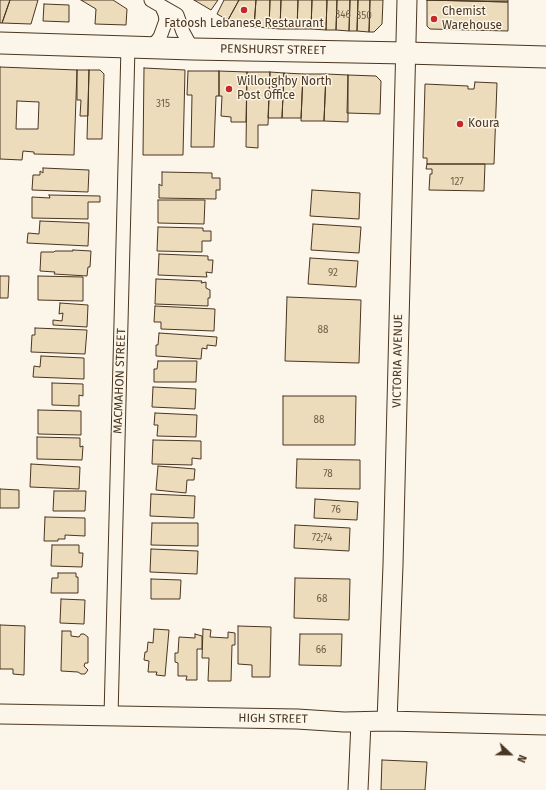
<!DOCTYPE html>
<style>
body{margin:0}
#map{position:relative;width:546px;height:790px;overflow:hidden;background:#fbf6e9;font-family:"Fira Sans",sans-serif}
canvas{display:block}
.north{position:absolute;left:490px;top:734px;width:40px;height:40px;-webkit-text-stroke:3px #fbf6e9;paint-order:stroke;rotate:112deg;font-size:11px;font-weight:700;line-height:16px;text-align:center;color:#4a3520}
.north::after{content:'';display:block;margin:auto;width:14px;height:18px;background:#4a3520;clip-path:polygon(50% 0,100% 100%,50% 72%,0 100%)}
</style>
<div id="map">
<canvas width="546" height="790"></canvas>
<div class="north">N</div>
</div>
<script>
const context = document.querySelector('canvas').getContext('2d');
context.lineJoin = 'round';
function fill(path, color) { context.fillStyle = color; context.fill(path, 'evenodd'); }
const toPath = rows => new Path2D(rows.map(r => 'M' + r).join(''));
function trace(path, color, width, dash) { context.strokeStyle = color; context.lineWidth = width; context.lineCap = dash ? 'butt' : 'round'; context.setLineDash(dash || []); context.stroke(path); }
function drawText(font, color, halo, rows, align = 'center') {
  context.font = font + ' "Fira Sans",sans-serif'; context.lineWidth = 3; context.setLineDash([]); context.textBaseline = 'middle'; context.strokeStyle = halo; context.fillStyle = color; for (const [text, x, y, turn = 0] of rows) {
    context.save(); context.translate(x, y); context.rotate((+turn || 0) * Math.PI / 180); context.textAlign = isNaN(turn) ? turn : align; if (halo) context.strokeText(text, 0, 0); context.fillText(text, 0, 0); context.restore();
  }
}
const building = toPath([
 [0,0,10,0,2,23,0,23,0,0],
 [10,0,38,0,31,24,2,23,10,0],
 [81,0,113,0,127,9,126,25,95,24,96,9,81,0],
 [194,0,218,0,211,10,194,0],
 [224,0,239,0,228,20,217,14,224,0],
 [239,0,256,0,254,27,240,27,228,20,239,0],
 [256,0,270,0,269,28,254,27,256,0],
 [270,0,281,0,280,29,269,28,270,0],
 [281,0,298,0,297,29,280,29,281,0],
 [298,0,312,0,311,29,297,29,298,0],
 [312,0,327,0,326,30,311,29,312,0],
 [327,0,337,0,336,30,326,30,327,0],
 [337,0,350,0,349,31,336,30,337,0],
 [350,0,358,0,357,31,349,31,350,0],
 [358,0,370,0,369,32,357,31,358,0],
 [370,0,383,0,382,24,374,32,369,32,370,0],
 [427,0,508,0,508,2,427,0],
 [427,0,508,2,508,31,430,29,427,26,427,0],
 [44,4,69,5,69,22,43,21,44,4],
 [0,67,77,70,74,155,34,154,34,152,23,151,22,160,0,159,0,67],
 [17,101,39,102,38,129,16,129,17,101],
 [144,68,185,70,183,155,143,155,144,68],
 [77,70,89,70,88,116,80,116,81,100,77,100,77,70],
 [89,70,100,70,104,74,102,139,87,139,89,70],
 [188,71,219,71,219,96,216,96,214,147,191,147,192,95,187,95,188,71],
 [219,71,247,72,246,122,231,122,231,117,221,116,222,96,219,96,219,71],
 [247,72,270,72,268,125,258,125,258,148,246,147,247,72],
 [270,72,284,73,282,118,268,118,270,72],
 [284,73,303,74,301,118,282,118,284,73],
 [303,74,326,74,324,121,301,121,303,74],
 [326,74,348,75,348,122,324,121,326,74],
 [348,75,376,76,381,81,380,114,347,113,348,75],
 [475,82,497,83,494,164,427,164,427,158,423,158,425,84,468,86,468,89,474,89,475,82],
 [427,164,485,164,484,191,429,190,430,174,432,174,432,169,426,169,427,164],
 [43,168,89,170,88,192,32,190,33,175,40,175,40,171,43,173,43,168],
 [162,172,212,173,212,178,220,178,220,190,216,190,216,199,159,198,159,184,162,186,162,172],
 [312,190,360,193,359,219,310,216,312,190],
 [49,195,100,196,100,202,88,202,88,219,32,218,32,197,50,198,49,195],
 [158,200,205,200,204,224,158,223,158,200],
 [40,221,89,223,88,246,27,243,28,233,39,234,40,221],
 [313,224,361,227,359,253,311,250,313,224],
 [158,227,203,228,203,231,211,231,211,241,202,241,202,252,157,251,158,227],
 [73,250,91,251,90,267,88,267,87,276,54,274,55,272,40,271,41,252,54,252,55,251,73,251,73,250],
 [159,254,208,256,208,260,213,260,212,273,206,272,207,277,158,275,159,254],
 [310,258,358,261,356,287,308,284,310,258],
 [0,276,9,276,8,298,0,298,0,276],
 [38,276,83,277,83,301,38,300,38,276],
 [156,279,202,281,201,283,206,282,206,288,210,290,210,298,208,298,208,306,155,304,156,279],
 [287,297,361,300,359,363,285,361,287,297],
 [60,303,88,305,87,327,53,325,53,320,62,321,63,313,59,314,60,303],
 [155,306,215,309,214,331,161,329,161,322,154,322,155,306],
 [35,328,87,330,85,354,31,352,32,335,35,335,35,328],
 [159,333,217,337,216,346,207,345,207,349,202,348,201,359,156,356,156,345,158,345,159,333],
 [41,356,84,358,84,379,33,377,34,366,40,367,41,356],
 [158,361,197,361,196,382,154,382,154,369,157,369,158,361],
 [52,383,83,384,83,396,79,395,79,406,52,405,52,383],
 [153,387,196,389,195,409,152,407,153,387],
 [283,396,356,396,355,445,283,445,283,396],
 [38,410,81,411,81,435,38,434,38,410],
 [155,413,197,415,196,437,157,436,158,425,154,425,155,413],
 [37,437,80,438,80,447,83,446,82,460,37,459,37,437],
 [153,440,201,441,201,459,192,458,192,465,152,464,153,440],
 [297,459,360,460,360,489,296,488,297,459],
 [31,464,80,467,79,489,30,487,31,464],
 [158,466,195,469,194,480,187,480,186,493,156,490,158,466],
 [0,489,19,490,19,508,0,508,0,489],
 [54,491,86,491,85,511,53,511,54,491],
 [151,494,195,496,194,518,150,516,151,494],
 [315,499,358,502,357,520,314,518,315,499],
 [45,517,85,518,85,536,65,535,65,539,58,539,58,541,44,541,45,517],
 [152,523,198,523,198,546,151,545,152,523],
 [295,525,350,528,349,551,294,548,295,525],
 [52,545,79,545,79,553,83,553,82,567,51,566,52,545],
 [151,549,198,551,197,574,150,572,151,549],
 [58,573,76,573,76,577,78,577,78,593,51,593,52,578,58,578,58,573],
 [295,578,350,579,349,620,294,618,295,578],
 [151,579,181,580,180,599,151,599,151,579],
 [61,599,85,600,84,624,60,623,61,599],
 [0,625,25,626,24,675,13,674,13,669,0,669,0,625],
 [238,626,271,627,270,677,252,677,252,665,238,664,238,626],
 [154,629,169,630,165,676,156,675,157,672,148,672,149,661,144,660,145,652,147,652,148,642,153,643,154,629],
 [203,629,211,630,210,637,228,638,228,632,235,633,235,645,232,645,231,681,208,681,209,658,202,658,203,629],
 [62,631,71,631,71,636,79,637,81,634,84,634,88,637,88,663,85,663,84,666,88,670,85,674,81,674,78,672,61,671,62,631],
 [195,634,202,636,202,649,197,649,197,680,186,680,187,676,178,676,178,663,175,662,175,653,178,653,179,637,195,638,195,634],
 [300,634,342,634,341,666,299,665,300,634],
 [382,760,427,762,425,790,381,790,382,760]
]);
fill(building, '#ecdcbc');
trace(building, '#4a3520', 1);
const street = toPath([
 [151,0,177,15,183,32,189,43,193,49],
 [151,48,160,37,164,26,166,20,165,14,162,7],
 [111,716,128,47]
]);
const secondary = toPath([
 [0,714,297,719,344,722,387,721,546,725],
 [387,721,393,565,407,0],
 [358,790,361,722]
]);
const primary = toPath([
 [0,43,193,49,406,53,546,57]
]);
trace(street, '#4a3520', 15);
trace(secondary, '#4a3520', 21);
trace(primary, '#4a3520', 23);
trace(street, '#fbf6e9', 13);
trace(secondary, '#fbf6e9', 19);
trace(primary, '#fbf6e9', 21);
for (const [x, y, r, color] of [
 [244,10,4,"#c62828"],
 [434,19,4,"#c62828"],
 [229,89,4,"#c62828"],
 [460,124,4,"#c62828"]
]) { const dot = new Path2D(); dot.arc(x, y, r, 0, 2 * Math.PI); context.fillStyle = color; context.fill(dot); trace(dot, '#fbf6e9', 1.5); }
drawText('10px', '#725f47', null, [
 ["346",343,15],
 ["350",364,16],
 ["315",163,104],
 ["127",457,182],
 ["92",333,273],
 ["88",323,330],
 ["88",319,420],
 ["78",328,474],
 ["76",336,510],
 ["72;74",322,538],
 ["68",322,599],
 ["66",321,650]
]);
drawText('12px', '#4a3520', '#fbf6e9', [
 ["Chemist",442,12],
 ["Warehouse",442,26],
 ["Fatoosh Lebanese Restaurant",244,24,"center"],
 ["Willoughby North",237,82],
 ["Post Office",237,96],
 ["Koura",468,124]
], 'left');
drawText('12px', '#4a3520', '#fbf6e9', [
 ["PENSHURST STREET",273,50,1],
 ["VICTORIA AVENUE",398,361,-89],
 ["MACMAHON STREET",120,381,-88],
 ["HIGH STREET",273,719,1]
]);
</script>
